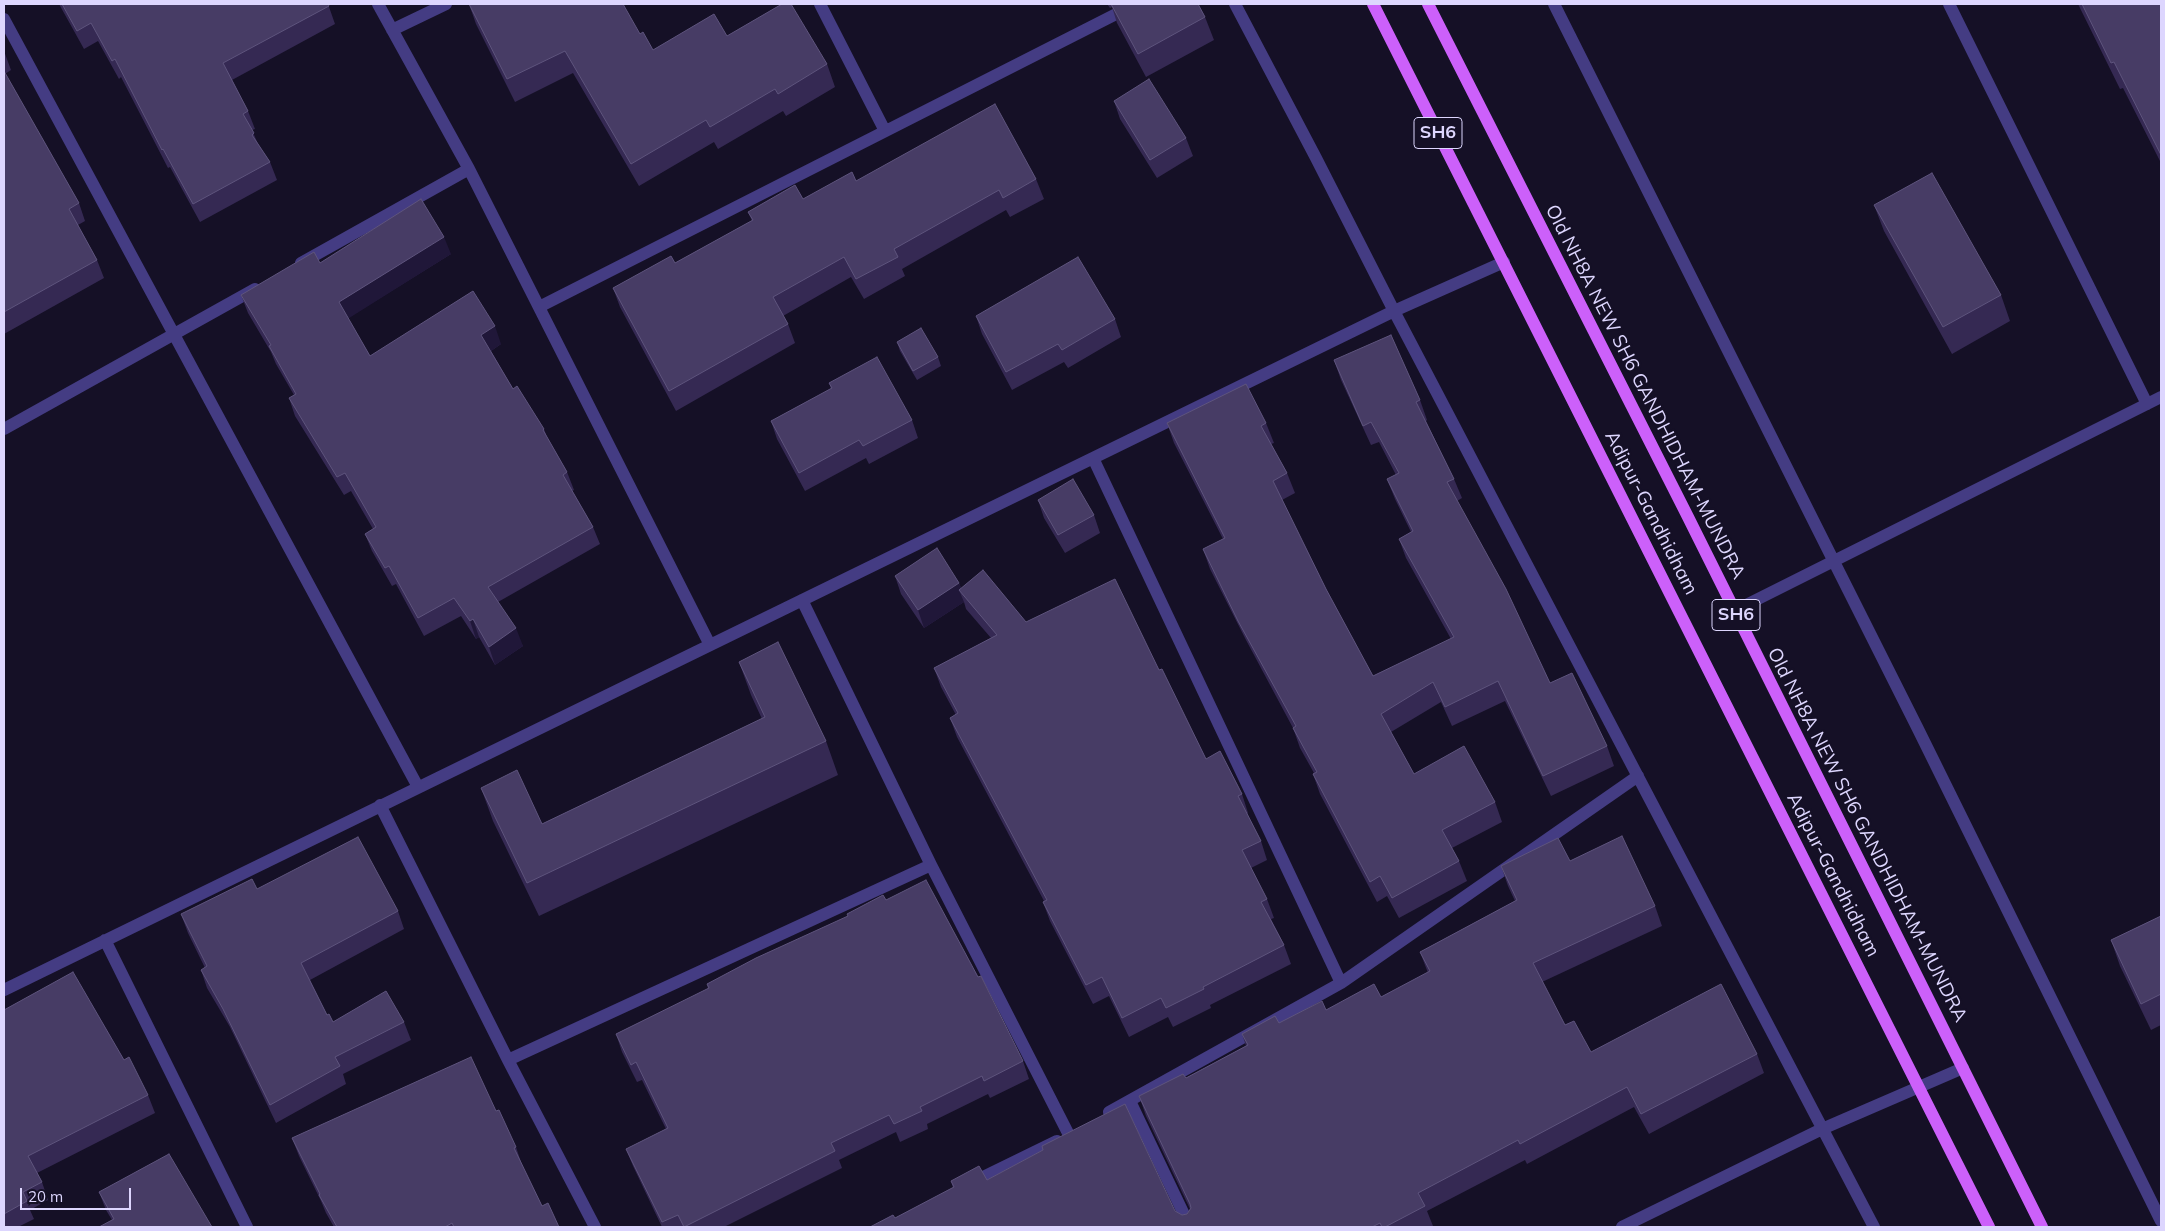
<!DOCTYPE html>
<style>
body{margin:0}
#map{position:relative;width:2165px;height:1231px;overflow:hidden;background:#151026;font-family:Mulish,sans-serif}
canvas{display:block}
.frame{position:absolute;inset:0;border:5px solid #ddd6fe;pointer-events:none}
.scale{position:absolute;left:20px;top:1188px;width:111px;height:22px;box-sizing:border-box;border:2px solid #ddd6fe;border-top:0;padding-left:6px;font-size:15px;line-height:18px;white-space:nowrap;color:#ddd6fe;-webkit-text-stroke:4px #151026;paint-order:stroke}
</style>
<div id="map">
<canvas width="2165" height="1231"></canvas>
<div class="frame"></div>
<div class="scale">20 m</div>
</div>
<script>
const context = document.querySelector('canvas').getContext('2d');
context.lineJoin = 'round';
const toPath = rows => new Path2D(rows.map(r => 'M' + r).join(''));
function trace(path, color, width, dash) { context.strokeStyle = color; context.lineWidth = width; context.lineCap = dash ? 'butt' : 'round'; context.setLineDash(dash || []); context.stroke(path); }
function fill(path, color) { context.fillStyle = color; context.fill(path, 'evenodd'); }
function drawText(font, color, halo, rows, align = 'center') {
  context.font = font + ' Mulish,sans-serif'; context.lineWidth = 4.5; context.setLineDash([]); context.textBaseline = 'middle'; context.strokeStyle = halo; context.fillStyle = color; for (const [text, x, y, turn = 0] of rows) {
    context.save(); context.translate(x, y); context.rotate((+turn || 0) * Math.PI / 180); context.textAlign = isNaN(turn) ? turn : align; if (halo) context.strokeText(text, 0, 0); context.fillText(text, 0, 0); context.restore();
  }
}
trace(toPath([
 [378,4,469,169,710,645],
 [820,4,885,131],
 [1235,4,1316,158,1394,311,1874,1227],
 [1554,4,1917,727,2161,1221],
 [1949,4,2147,404],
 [4,19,418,787],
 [392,30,446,4],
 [301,263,469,169],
 [539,307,1136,4],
 [4,429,255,289],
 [1093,458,1341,983],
 [802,600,931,865,1069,1135],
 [1734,611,2161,397],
 [380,805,508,1060,595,1227],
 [105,940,247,1227],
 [4,990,1394,311,1504,262],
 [508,1060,931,865],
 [1130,1101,1190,1227],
 [1109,1112,1341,983,1638,776],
 [969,1184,1057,1141],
 [1622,1227,1822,1129,1963,1068]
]), '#443c83', 12);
trace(toPath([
 [1373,4,1989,1227],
 [1428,4,1688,517,2042,1227]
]), '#cc60fa', 12);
fill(toPath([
 [59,4,328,4,335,24,232,80,248,111,255,129,252,130,258,144,270,162,277,180,200,222,170,167,168,168,121,77,119,79,98,41,84,49],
 [469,4,640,34,653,50,727,36,827,64,835,87,786,116,783,111,718,149,714,142,639,186,573,73,515,102,476,24],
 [1107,4,1198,4,1205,17,1214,40,1146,77,1117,23,1112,7,1110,8],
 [2078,4,2161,4,2161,163,2123,88,2120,89],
 [4,51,11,70,5,74,79,203,85,221,78,225,97,260,104,278,4,334],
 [1114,101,1186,138,1193,156,1157,178,1120,119],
 [1036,179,1044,199,1010,217,1006,210,902,269,905,276,864,299,851,277,783,316,788,324,795,343,676,411,620,307,613,288,675,263,752,221,748,212,803,199,856,181],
 [1874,205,2001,295,2010,321,1952,354,1884,231],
 [451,254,348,318,370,356,501,344,491,351,513,389,544,429,547,437,567,472,574,490,572,491,593,527,600,544,498,602,523,646,495,665,479,637,476,639,461,616,424,636,396,584,392,586,372,551,365,534,373,529,351,491,344,495,295,416,289,398,294,395,276,364,271,352,248,313,241,295,320,263],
 [976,316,1115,319,1121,337,1068,368,1064,362,1012,390,982,334],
 [897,342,938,357,941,366,917,380,900,351],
 [1334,360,1420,400,1427,420,1426,421,1454,479,1462,498,1457,501,1550,683,1607,746,1614,766,1551,796,1505,701,1452,726,1441,702,1391,732,1414,774,1495,802,1502,822,1452,848,1459,861,1467,881,1399,918,1387,896,1377,902,1320,794,1313,774,1314,773,1300,748,1293,728,1246,640,1210,569,1203,549,1223,539,1174,443,1167,423,1266,423,1274,443,1271,444,1287,473,1295,493,1282,500,1326,589,1373,676,1451,639,1406,558,1399,539,1411,532,1395,499,1387,479,1396,475,1379,442,1371,445,1341,380],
 [829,383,912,420,918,438,869,464,866,458,805,491,777,439,771,421,831,389],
 [1038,500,1094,515,1100,533,1065,553,1044,518],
 [895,576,959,583,961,588,1026,622,1159,670,1206,759,1242,794,1248,813,1247,814,1261,841,1267,860,1251,868,1267,899,1274,918,1271,919,1284,945,1291,964,1210,1005,1211,1008,1173,1027,1168,1017,1129,1037,1109,996,1093,1004,1050,921,1043,902,1044,901,957,737,950,718,956,715,941,687,934,668,991,638,966,609,964,602,924,628,901,594],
 [739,662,826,741,838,775,539,916,493,821,481,788,542,824,762,719,751,695],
 [1570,861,1655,906,1662,926,1542,982,1565,1025,1591,1052,1757,1054,1764,1073,1649,1134,1634,1107,1527,1164,1525,1160,1427,1211,1433,1226,1430,1227,870,1227,895,1218,953,1188,951,1181,987,1180,1043,1150,1042,1146,1175,1211,1182,1215,1187,1214,1190,1209,1146,1116,1139,1096,1186,1078,1246,1046,1242,1034,1326,1010,1381,997,1428,973,1420,952,1515,901,1508,886,1501,866],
 [257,889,398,911,404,929,310,980,327,1015,333,1022,404,1022,411,1040,343,1074,346,1084,276,1123,230,1027,207,988,201,970,205,968,188,933,181,914],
 [886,900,1023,1061,1029,1079,990,1098,988,1094,927,1124,928,1129,900,1142,896,1132,839,1160,842,1168,724,1227,662,1227,633,1166,626,1149,666,1129,642,1080,637,1082,622,1052,616,1034,708,989,707,984],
 [2161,916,2161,1025,2151,1030,2120,966,2111,940],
 [4,1010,124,1060,148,1095,155,1113,37,1173,42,1182,48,1200,30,1210,34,1219,18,1227,4,1227],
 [496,1111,516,1147,522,1165,542,1206,559,1227,334,1227,326,1213,321,1201,299,1156,292,1138],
 [99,1192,212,1227,112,1220,106,1210]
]), '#352953');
fill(toPath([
 [444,237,451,254,346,320,339,302],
 [495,326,501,344,488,353,481,335],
 [959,583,964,595,959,590,964,602,924,628,918,610],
 [473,619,479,637,476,639,470,621],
 [516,628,523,646,495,665,489,647]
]), '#201739');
const building = toPath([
 [62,4,328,4,329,6,223,63,248,111,243,114,254,133,252,135,270,162,193,204,163,149,162,150,115,59,112,61,91,23,77,31,62,4],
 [469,4,623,4,640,34,643,32,653,50,714,14,727,36,782,4,791,4,827,64,778,94,775,89,710,127,706,120,631,164,565,51,507,79,469,4],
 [1111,4,1198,4,1205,17,1138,54,1111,4],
 [2082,4,2161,4,2161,155,2114,62,2111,63,2082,4],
 [4,71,79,203,69,209,97,260,4,312,4,71],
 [1149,79,1186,138,1150,160,1114,101,1149,79],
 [995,104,1036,179,1003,198,999,190,894,249,898,257,856,279,844,257,773,297,788,324,669,391,613,288,671,256,675,263,753,220,748,212,795,185,803,199,852,172,856,181,995,104],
 [1932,173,2001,295,1943,327,1874,205,1932,173],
 [421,199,444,237,339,302,370,356,473,291,495,326,481,335,513,389,517,386,544,429,543,430,567,472,563,475,593,527,488,587,516,628,489,647,473,619,470,621,454,598,418,618,389,566,385,568,365,534,376,527,345,473,337,477,289,398,296,394,269,346,271,345,241,295,314,252,320,263,421,199],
 [1078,257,1115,319,1062,350,1058,344,1006,372,976,316,1078,257],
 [921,328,938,357,913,371,897,342,921,328],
 [1391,335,1420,400,1416,402,1454,479,1447,482,1506,589,1550,683,1572,673,1607,746,1543,776,1498,681,1445,707,1433,682,1381,714,1414,774,1464,746,1495,802,1442,830,1459,861,1392,898,1380,876,1370,882,1313,774,1317,772,1293,728,1296,726,1238,621,1203,549,1225,538,1167,423,1246,384,1266,423,1261,426,1287,473,1273,481,1326,589,1373,676,1454,637,1399,539,1413,531,1387,479,1399,473,1371,422,1363,426,1334,360,1391,335],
 [877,357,912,420,863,446,859,440,799,473,771,421,832,388,829,383,877,357],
 [1073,479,1094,515,1058,535,1038,500,1073,479],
 [937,548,959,583,918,610,895,576,937,548],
 [983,570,1026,622,1115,579,1159,670,1162,669,1206,759,1220,751,1242,794,1238,796,1261,841,1242,850,1267,899,1261,902,1284,945,1203,987,1204,989,1166,1008,1161,998,1122,1018,1102,977,1086,985,1043,902,1047,900,950,718,958,713,934,668,997,635,959,590,983,570],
 [778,642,826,741,527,883,481,788,517,770,542,824,765,717,739,662,778,642],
 [1622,836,1655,906,1533,963,1565,1025,1574,1021,1591,1052,1721,984,1757,1054,1641,1114,1627,1087,1520,1144,1518,1140,1418,1193,1425,1206,1385,1227,1382,1227,1380,1223,1372,1227,870,1227,893,1215,895,1218,954,1187,951,1181,979,1166,987,1180,1043,1150,1042,1146,1125,1104,1175,1211,1182,1215,1187,1214,1191,1208,1190,1204,1139,1096,1183,1074,1186,1078,1248,1045,1242,1034,1275,1016,1279,1023,1322,1001,1326,1010,1374,984,1381,997,1430,971,1420,952,1517,900,1501,866,1558,838,1570,861,1622,836],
 [358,837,398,911,301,963,327,1015,329,1014,333,1022,386,991,404,1022,335,1057,340,1066,270,1105,223,1009,201,970,207,966,181,914,252,879,257,889,358,837],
 [926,880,978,977,981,976,1023,1061,984,1081,982,1076,920,1107,922,1111,894,1124,889,1115,831,1143,835,1151,684,1227,678,1215,662,1222,626,1149,668,1128,636,1062,631,1065,616,1034,709,988,707,984,756,958,848,916,847,914,883,895,886,900,926,880],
 [2161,916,2161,994,2141,1004,2111,940,2161,916],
 [73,972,124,1060,129,1057,148,1095,28,1156,42,1182,23,1192,27,1201,4,1214,4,1010,73,972],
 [471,1057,496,1111,499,1110,516,1147,514,1148,542,1206,548,1203,559,1227,454,1227,452,1223,445,1227,337,1227,319,1195,320,1194,292,1138,471,1057],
 [169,1154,212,1227,99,1227,114,1219,99,1192,169,1154]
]);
fill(building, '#473c65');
trace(building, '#5e547d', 1);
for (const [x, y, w] of [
 [1438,133,48],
 [1736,615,48]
]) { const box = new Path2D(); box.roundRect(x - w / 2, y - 15.5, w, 31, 4); context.fillStyle = '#151026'; context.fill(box); trace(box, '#ddd6fe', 1); }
drawText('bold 18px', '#ddd6fe', null, [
 ["SH6",1438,133],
 ["SH6",1736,615]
]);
drawText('19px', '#ddd6fe', '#151026', [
 ["Old NH8A NEW SH6 GANDHIDHAM-MUNDRA",1645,392,63],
 ["Adipur-Gandhidham",1651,513,63],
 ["Old NH8A NEW SH6 GANDHIDHAM-MUNDRA",1867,835,63],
 ["Adipur-Gandhidham",1833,875,63]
]);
</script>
